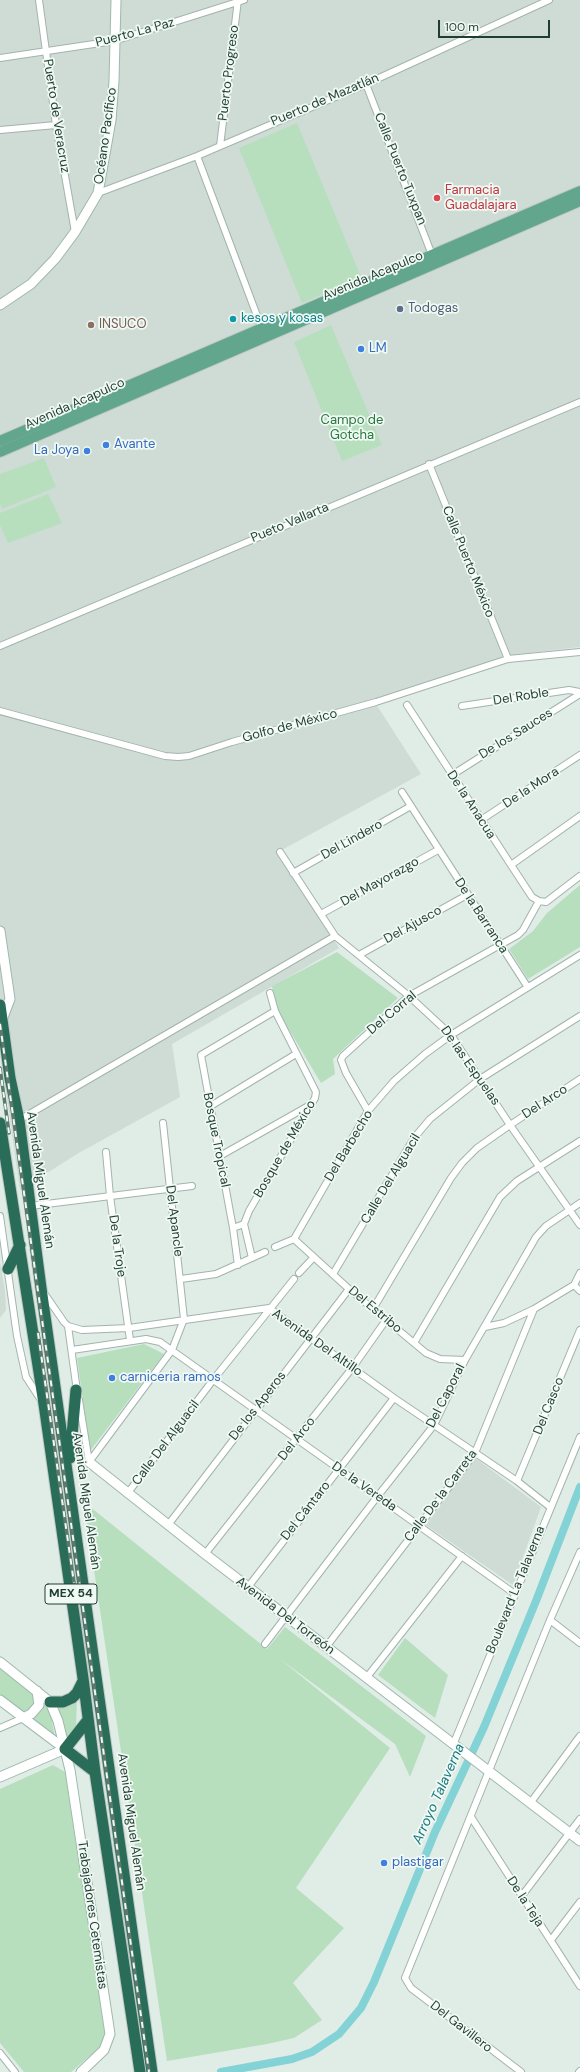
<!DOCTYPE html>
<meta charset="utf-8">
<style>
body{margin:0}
#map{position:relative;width:580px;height:2072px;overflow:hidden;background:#e0ece6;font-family:"DM Sans",sans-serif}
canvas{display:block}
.scale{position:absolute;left:438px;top:20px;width:112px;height:18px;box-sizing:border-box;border:2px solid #1f3e33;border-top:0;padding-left:5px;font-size:12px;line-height:14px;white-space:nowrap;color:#1f3e33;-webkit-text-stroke:3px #f1f9f4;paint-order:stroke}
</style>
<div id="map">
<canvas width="580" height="2072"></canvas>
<div class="scale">100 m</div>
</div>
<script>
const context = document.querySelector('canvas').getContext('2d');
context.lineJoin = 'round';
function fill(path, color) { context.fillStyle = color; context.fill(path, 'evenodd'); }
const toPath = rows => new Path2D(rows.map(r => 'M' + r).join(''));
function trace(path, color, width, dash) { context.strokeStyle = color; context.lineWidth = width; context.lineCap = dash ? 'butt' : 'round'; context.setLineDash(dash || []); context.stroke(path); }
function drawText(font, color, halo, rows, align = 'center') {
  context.font = font + ' "DM Sans",sans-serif'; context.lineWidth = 3.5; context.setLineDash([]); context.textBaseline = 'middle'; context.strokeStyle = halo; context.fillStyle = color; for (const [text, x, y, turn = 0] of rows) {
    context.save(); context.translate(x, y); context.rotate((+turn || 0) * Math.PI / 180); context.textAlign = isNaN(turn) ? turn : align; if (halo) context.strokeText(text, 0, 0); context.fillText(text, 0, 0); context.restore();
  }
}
fill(toPath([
 [0,0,580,0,580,647,520,654,376,704,421,774,278,852,339,948,172,1044,180,1097,77,1154,20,1190,0,1049],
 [0,1262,5,1291,6,1310,0,1318],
 [475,1458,541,1507,513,1585,426,1525]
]), '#cedcd5');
fill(toPath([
 [297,123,361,277,302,303,239,148],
 [331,325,382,445,342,461,294,342],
 [44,458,56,487,2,509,0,503,0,474],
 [48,494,62,523,8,543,0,525,0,513],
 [580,885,580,947,528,979,509,949,533,931,547,913],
 [337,952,398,998,333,1059,335,1074,321,1083,276,1008,272,986],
 [144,1344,164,1354,90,1451,77,1358],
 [84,1502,267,1649,285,1627,426,1736,410,1777,395,1744,280,1659,390,1748,296,1888,344,1928,293,1983,322,2020,294,2038,267,2044,167,2061],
 [405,1638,448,1675,435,1718,378,1675],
 [0,1667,37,1695,35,1706,23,1712,0,1695],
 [77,1699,76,1728,65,1743,56,1707,63,1708],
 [44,1701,49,1705,55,1737,32,1719,42,1710],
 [53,1765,65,1772,106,2042,71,2072,24,2072,0,2043,0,1789]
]), '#b7dfbe');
trace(toPath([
 [221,2072,292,2059,312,2052,339,2034,361,2008,374,1982,435,1832,484,1727,536,1601,580,1487]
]), '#83d2d6', 8);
const street = toPath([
 [39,0,56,125,75,232],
 [0,58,114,41,244,0],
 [366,84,432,255],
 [0,130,56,125],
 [220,146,238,0],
 [197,156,262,329],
 [98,193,197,156,366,84,549,0],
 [429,464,508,659],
 [0,646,580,402],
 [407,705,511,865,532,897,539,901],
 [462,706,569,690,580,692],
 [0,711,165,756,178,757,189,756,232,742,376,702,508,659,580,652],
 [452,775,580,694],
 [402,792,527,986],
 [481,820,580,755],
 [280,852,335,936,409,996,451,1035,510,1125,580,1225],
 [511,865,580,816],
 [293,873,411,806],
 [321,914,438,850],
 [359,955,467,895],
 [209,1107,296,1054],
 [368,1111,346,1073,341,1060,343,1056,409,996,518,935,523,930,539,901,546,902,580,876],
 [19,1120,335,936],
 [106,1152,110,1196,130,1340],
 [220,1156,310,1105],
 [30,1206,192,1186],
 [0,1216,17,1336,26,1377,41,1400],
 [244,1224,233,1228,201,1055,275,1011],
 [244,1224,249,1211,315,1098,316,1092,275,1011,270,993],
 [244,1224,252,1258],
 [233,1228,238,1265],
 [294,1239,349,1289,426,1353,440,1359,465,1360],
 [275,1247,294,1239,368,1111,394,1081,425,1054,451,1035,580,955],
 [299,1273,314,1257],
 [333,1274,414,1138,430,1119,480,1079,580,1016],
 [181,1279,216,1274,265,1252],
 [574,1285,580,1273],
 [574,1285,580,1291],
 [44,1293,64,1322,68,1326,82,1330,129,1328,269,1308,394,1398,517,1481,550,1507],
 [373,1309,451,1178,462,1163,477,1148,510,1125,580,1079],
 [68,1326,77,1391],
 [485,1327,504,1323,534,1309,574,1285],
 [414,1343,500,1197,517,1181,580,1141],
 [72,1350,146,1339,160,1342,515,1594],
 [79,1400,89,1462],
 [89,1462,172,1350,184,1319,163,1123],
 [517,1481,580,1330],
 [127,1494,213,1380,294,1279],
 [168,1525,349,1289],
 [205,1554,353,1367,386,1320],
 [248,1587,394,1398],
 [550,1620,580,1643],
 [265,1644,377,1497,434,1425,465,1360,536,1237,546,1226,580,1203],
 [326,1647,475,1453,534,1309],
 [367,1677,462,1556],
 [0,1728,23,1718],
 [453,1745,580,1437],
 [531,1802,580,1736],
 [471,1817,580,1986],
 [521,1897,580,1819],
 [551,1940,580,1902],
 [0,2053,15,2072],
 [521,2072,411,1988,405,1978,550,1620,580,1552],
 [579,2072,580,2071]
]);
const secondary = toPath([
 [0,305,31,284,55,259,75,232,98,193,111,120,114,81,116,0],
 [0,931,10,999,2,1020],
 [89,1462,205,1554,580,1841],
 [0,1662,50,1702,58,1721,70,1770,110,2034,104,2050,81,2072],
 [0,1700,65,1749],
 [23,1718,31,1714,39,1705,37,1691],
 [0,1777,65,1749]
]);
const primary = toPath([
 [0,441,580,191],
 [0,452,580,201]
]);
const highway = toPath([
 [0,1005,10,1078,19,1120,41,1288,152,2072],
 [0,1123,44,1404,83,1678,95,1772,140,2072],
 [8,1269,20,1245],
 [70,1458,76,1390],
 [50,1702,63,1702,72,1698,77,1693,83,1681],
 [88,1720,65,1749,95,1772]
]);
trace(street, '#a2b4ad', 8);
trace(secondary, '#9eb9ad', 11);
trace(primary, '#c0c9c6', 12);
trace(highway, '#c0c9c6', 13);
trace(street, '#fff', 6);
trace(secondary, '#fff', 9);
trace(primary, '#61a68d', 10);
trace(highway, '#296d58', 11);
const rail = toPath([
 [0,1024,149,2072],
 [0,1068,9,1133],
 [38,1333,74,1583]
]);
trace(rail, '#5a7a6e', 3.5);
trace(rail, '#f1f9f4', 2, [6]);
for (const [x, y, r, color] of [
 [437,198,4,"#e0444e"],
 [400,309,4,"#5c6f8a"],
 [233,319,4,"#0f9aa8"],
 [91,325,4,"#8d6e63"],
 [361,349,4,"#3f7fe0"],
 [106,445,4,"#3f7fe0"],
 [87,451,4,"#3f7fe0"],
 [112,1378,4,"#3f7fe0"],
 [384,1863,4,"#3f7fe0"]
]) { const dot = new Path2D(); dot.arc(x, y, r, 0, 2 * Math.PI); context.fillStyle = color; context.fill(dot); trace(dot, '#f1f9f4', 1.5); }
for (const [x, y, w] of [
 [71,1594,52]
]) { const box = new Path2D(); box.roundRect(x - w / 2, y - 10, w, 20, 3); context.fillStyle = '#f1f9f4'; context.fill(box); trace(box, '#1f3e33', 1); }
drawText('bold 12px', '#1f3e33', null, [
 ["MEX 54",71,1594]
]);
drawText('13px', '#1f3e33', '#f1f9f4', [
 ["Puerto La Paz",135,33,-15],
 ["Puerto Progreso",229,73,-83],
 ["Puerto de Mazatlán",325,100,-23],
 ["Puerto de Veracruz",56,116,81],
 ["Océano Pacífico",106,136,-82],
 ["Calle Puerto Tuxpan",400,169,68],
 ["Avenida Acapulco",373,276,-23],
 ["Avenida Acapulco",75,404,-24],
 ["Pueto Vallarta",290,523,-23],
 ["Calle Puerto México",468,562,68],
 ["Del Roble",521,697,-9],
 ["Golfo de México",290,726,-15],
 ["De los Sauces",516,734,-32],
 ["De la Mora",531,788,-33],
 ["De la Anacua",471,805,57],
 ["Del Lindero",352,840,-29],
 ["Del Mayorazgo",380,882,-29],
 ["De la Barranca",481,916,57],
 ["Del Ajusco",413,925,-29],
 ["Del Corral",392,1013,-40],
 ["De las Espuelas",470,1066,55],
 ["Del Arco",545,1102,-33],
 ["Bosque Tropical",216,1140,79],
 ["Del Barbecho",349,1146,-59],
 ["Bosque de México",285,1149,-60],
 ["Calle Del Alguacil",391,1179,-59],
 ["Avenida Miguel Alemán",40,1180,82],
 ["Del Apancle",174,1221,83],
 ["De la Troje",117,1246,82],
 ["Del Estribo",375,1310,40],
 ["Avenida Del Altillo",317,1343,35],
 ["Del Caporal",446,1396,-63],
 ["De los Aperos",258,1406,-52],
 ["Del Casco",549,1406,-68],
 ["Del Arco",297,1439,-52],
 ["Calle Del Alguacil",166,1443,-53],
 ["De la Vereda",364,1487,35],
 ["Calle De la Carreta",441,1496,-53],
 ["Avenida Miguel Alemán",86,1501,82],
 ["Del Cántaro",306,1511,-52],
 ["Boulevard La Talaverna",516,1590,-68],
 ["Avenida Del Torreón",285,1616,37],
 ["Avenida Miguel Alemán",131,1822,82],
 ["De la Teja",525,1902,57],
 ["Trabajadores Cetemistas",92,1915,82],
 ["Del Gavillero",461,2027,38]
]);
drawText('13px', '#be3a42', '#f1f9f4', [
 ["Farmacia",445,191],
 ["Guadalajara",445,206]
], 'left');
drawText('13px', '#4e5e75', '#f1f9f4', [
 ["Todogas",408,309]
], 'left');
drawText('13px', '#0d838f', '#f1f9f4', [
 ["kesos y kosas",241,319]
], 'left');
drawText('13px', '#785e54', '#f1f9f4', [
 ["INSUCO",99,325]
], 'left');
drawText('13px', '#366cbe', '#f1f9f4', [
 ["LM",369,349],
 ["Avante",114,445],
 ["La Joya",79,451,"right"],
 ["carniceria ramos",120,1378],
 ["plastigar",392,1863]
], 'left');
drawText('13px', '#26783e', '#f1f9f4', [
 ["Campo de",352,421],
 ["Gotcha",352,436]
]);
drawText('italic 14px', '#15787f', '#f1f9f4', [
 ["Arroyo Talaverna",439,1794,-66]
]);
</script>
